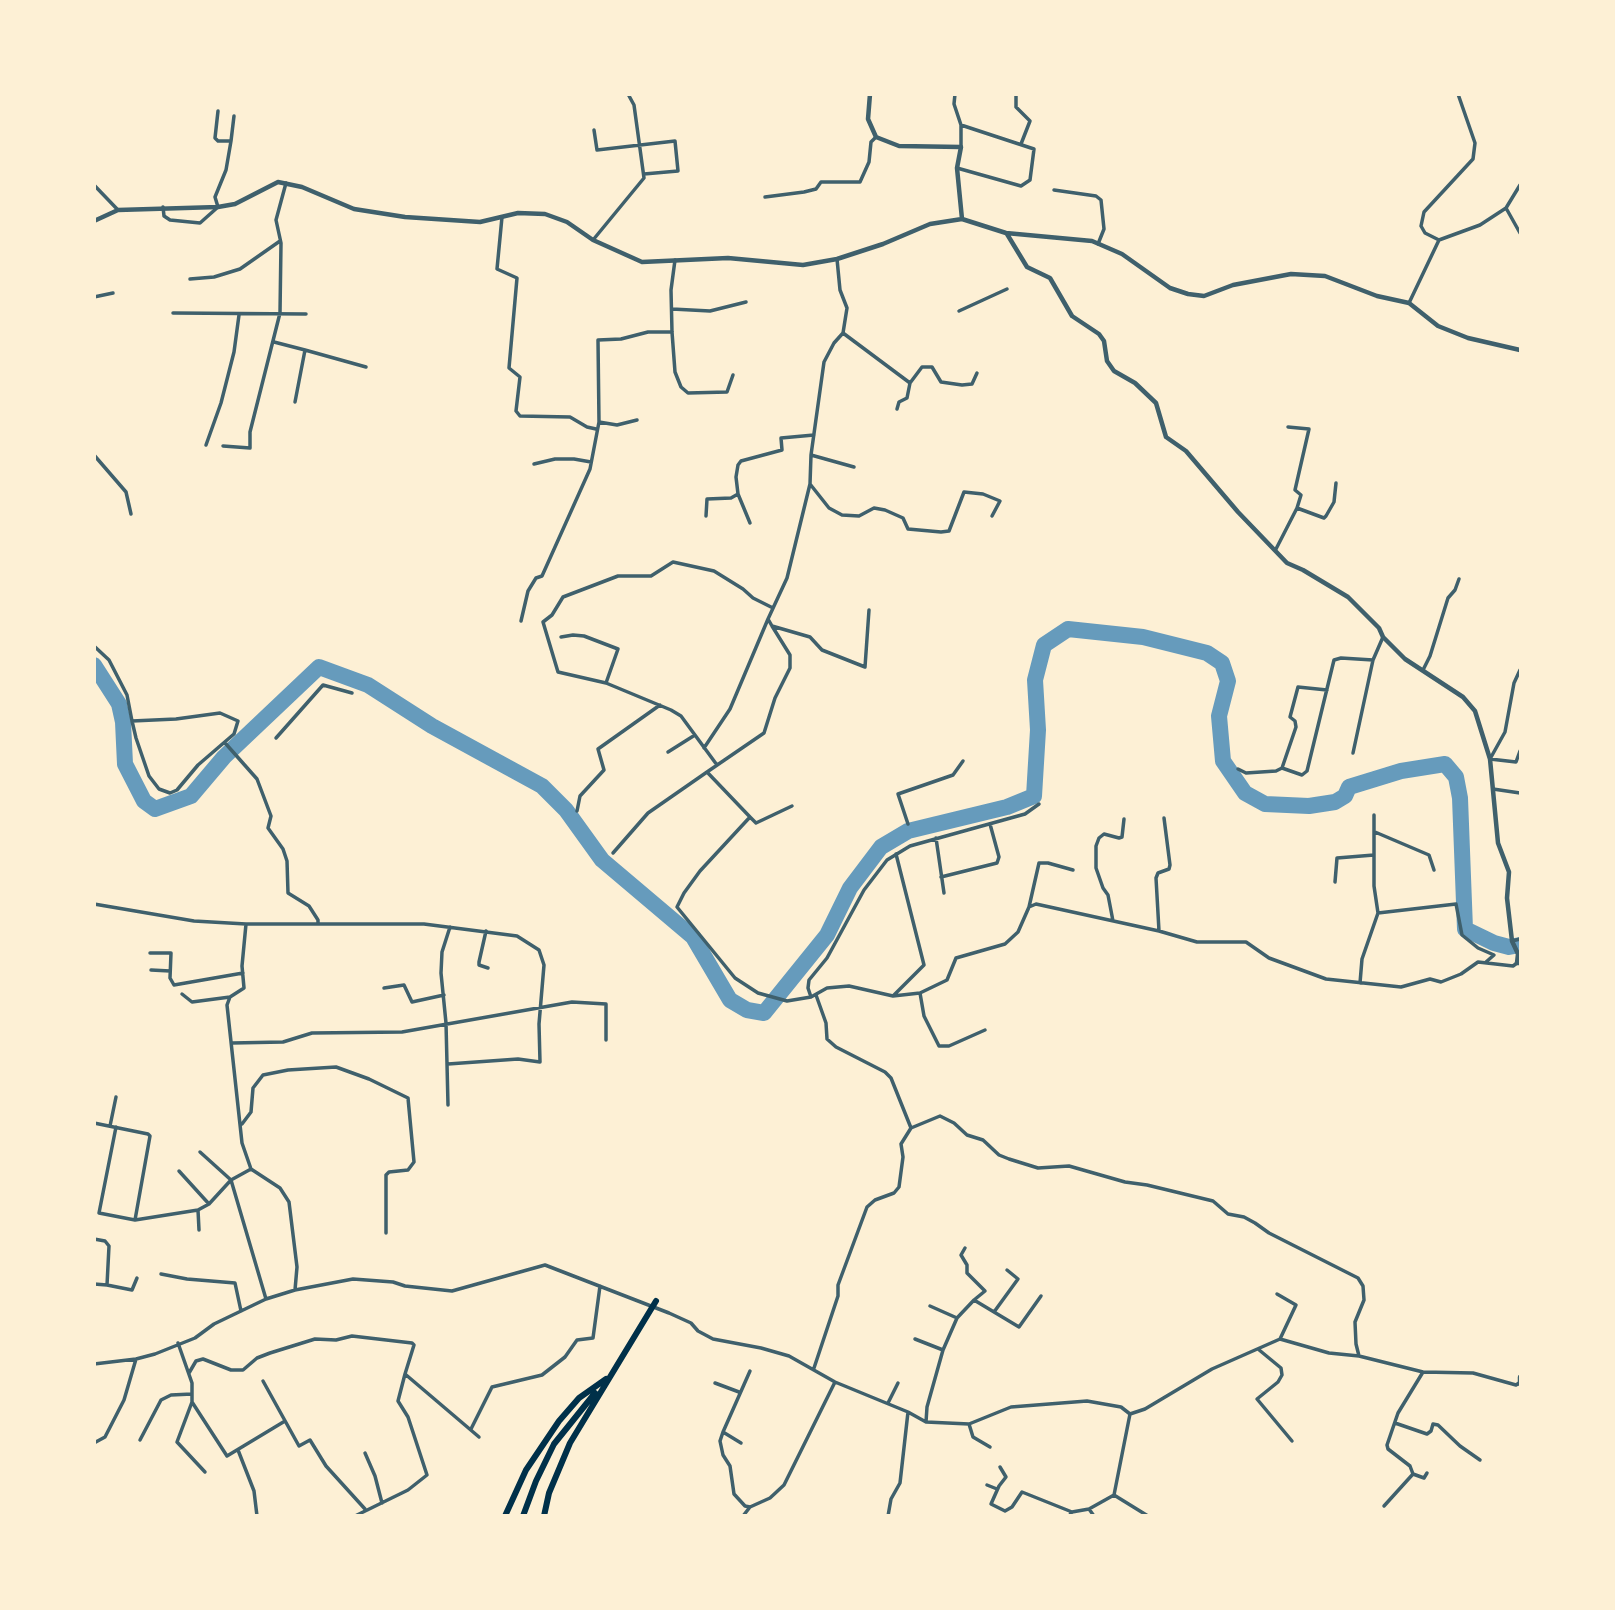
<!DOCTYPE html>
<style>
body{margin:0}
#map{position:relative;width:1615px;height:1610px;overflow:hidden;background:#fdf0d5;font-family:"Source Sans 3",sans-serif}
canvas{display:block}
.frame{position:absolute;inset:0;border:96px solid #fdf0d5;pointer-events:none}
</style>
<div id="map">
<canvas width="1615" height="1610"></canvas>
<div class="frame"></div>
</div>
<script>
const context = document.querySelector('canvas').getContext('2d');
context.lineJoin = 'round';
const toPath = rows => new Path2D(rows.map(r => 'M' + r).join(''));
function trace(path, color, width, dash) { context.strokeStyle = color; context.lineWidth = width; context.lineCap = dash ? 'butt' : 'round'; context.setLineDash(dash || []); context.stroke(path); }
trace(toPath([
 [94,665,119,704,123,722,125,764,144,801,155,809,191,796,224,757,319,667,368,685,432,726,542,786,566,810,602,860,693,937,730,1000,747,1010,764,1013,827,935,850,888,881,847,908,831,1007,807,1034,796,1038,730,1035,680,1044,645,1068,629,1143,637,1207,653,1222,663,1228,681,1219,716,1223,761,1245,793,1265,804,1309,806,1335,802,1345,796,1349,787,1401,771,1445,764,1456,777,1460,798,1465,929,1494,943,1509,947,1520,945]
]), '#669bbc', 16);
trace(toPath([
 [955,94,954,104,961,125,961,147],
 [1016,94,1016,107,1030,121,1021,144],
 [594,130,597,150,675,141,678,171,644,174],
 [231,141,234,116],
 [957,168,1021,186,1030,180,1034,149,961,125],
 [94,185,118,210],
 [1520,185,1506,208,1520,233],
 [1054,190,1096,196,1101,200,1104,229,1098,244],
 [765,197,804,192,816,189,821,182,860,182,869,162,871,142,876,137],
 [163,207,164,216,170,220,200,223,218,207,215,197,226,170,231,141,218,141,215,138,218,111],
 [502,217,497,269,517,278,509,368,520,377,516,411,520,416,570,417,587,427,596,429],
 [593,240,644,178,634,105,628,94],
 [1439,240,1480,225,1506,208],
 [837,259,840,290,847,308,843,333,834,343,824,362,811,455,810,484,787,578,768,619,772,626,810,637,822,650,865,667,869,610],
 [675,260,671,290,672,332,675,372,681,387,688,393,727,392,733,375],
 [190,279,214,277,240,269,280,241],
 [94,297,113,293],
 [1409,303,1439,240,1425,233,1421,226,1424,212,1473,159,1475,143,1458,94],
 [672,309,710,311,746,302],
 [959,311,1007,289],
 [173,313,306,314],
 [843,333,910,383,922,367,932,367,941,382,962,385,972,384,977,373],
 [274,342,305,350,295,402],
 [305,350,366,367],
 [897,409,899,402,907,398,910,383],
 [599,422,617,425,637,420],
 [1288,427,1309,429,1295,490,1301,495,1297,508],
 [206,445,221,403,234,352,239,315],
 [223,446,250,448,250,432,280,313,281,243,276,220,286,183],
 [94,455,126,492,131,514],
 [811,455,854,467],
 [534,464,555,459,574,459,591,462],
 [810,484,829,508,842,515,859,516,874,508,885,510,903,518,908,529,941,532,949,531,964,492,983,494,1000,501,992,516],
 [738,494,750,523],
 [706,516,707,499,731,498,738,494,736,477,738,465,741,461,782,450,781,438,814,435],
 [1276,549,1297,508,1324,518,1326,516,1334,502,1336,483],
 [521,621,528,591,536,578,542,576,590,469,599,422,598,340,621,339,648,332,672,332],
 [561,637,573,635,584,636,618,649,606,683],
 [94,646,109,660,127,695,132,721,136,738,149,776,159,789,170,793,177,790,198,765,234,734,238,721,220,713,176,719,132,721],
 [1423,670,1430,656,1448,598,1455,590,1459,579],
 [1520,670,1514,683,1505,732,1490,759,1516,762,1520,751],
 [276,738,323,685,352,693],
 [226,744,257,779,271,816,268,828,283,849,287,861,288,893,309,906,318,920,318,924],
 [704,748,730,709,768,619],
 [668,752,695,735],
 [1353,753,1373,660],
 [717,765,681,716,671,710,606,683,558,672,543,622,552,615,563,597,618,576,651,576,673,562,714,571,743,589,753,598,773,608],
 [1282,768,1296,727,1295,721,1290,717,1298,687,1327,690],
 [1238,769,1246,773,1276,771,1282,768,1302,775,1307,771,1334,660,1341,658,1373,660,1383,637],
 [1493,789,1520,793],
 [792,806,756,823,750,817,700,871,684,893,677,907,735,978,758,993,787,1001,811,997,827,988,849,986,893,996,920,993,947,980,956,958,1005,944,1018,932,1029,907,1036,904,1159,931,1197,942,1246,942,1269,958,1326,979,1401,987,1430,979,1441,982,1461,974,1478,962,1513,966,1517,963],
 [577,811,580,796,604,770,598,749,660,705],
 [750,817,707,772,764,733,775,698,790,668,790,655,772,626],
 [908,824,898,794,953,775,963,761],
 [1375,832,1429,855,1434,870],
 [936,838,944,893],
 [613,853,648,813,707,772],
 [941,877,997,863,999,857,990,824],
 [1335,882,1337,858,1374,855],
 [94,904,194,921,246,924,424,924,517,936,539,950,544,965,539,1024,540,1062,518,1059,448,1064],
 [1029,907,1039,863,1048,863,1073,870],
 [1378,913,1456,904,1462,935,1478,948,1494,955,1486,962],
 [1113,921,1108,895,1103,888,1096,868,1096,846,1099,838,1104,834,1119,838,1122,837,1124,819],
 [486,931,479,962,479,965,488,968],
 [1159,931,1156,878,1158,873,1169,869,1170,865,1164,818],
 [1512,941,1520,939],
 [150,953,171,953,170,978,174,985,243,973],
 [151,970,170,971],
 [1360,983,1362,959,1378,913,1374,886,1374,815],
 [384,988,404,985,412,1002,444,995],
 [920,993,924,1016,939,1046,949,1046,985,1030],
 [182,994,192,1002,230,997],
 [816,995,826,1023,827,1039,836,1047,885,1072,891,1078,911,1128],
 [893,996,924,965,896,854],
 [811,997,808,988,809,980,827,958,864,890,887,860,910,846,1025,814,1039,804],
 [232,1043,283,1042,312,1033,402,1032,572,1002,606,1004,606,1040],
 [448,1105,446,1023,441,973,442,952,450,927],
 [94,1123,148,1134,150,1136,135,1220],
 [242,1124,251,1112,253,1088,263,1075,288,1070,336,1067,369,1079,408,1098,414,1162,408,1170,389,1172,386,1175,386,1233],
 [110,1126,116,1097],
 [116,1127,99,1213,135,1220,198,1210,209,1204,231,1180,251,1169],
 [200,1152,231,1180,266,1299],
 [179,1171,209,1204],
 [198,1210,199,1230],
 [94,1239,105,1241,109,1246,107,1285,94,1284],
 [965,1248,961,1255,967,1265,967,1273,985,1291,974,1300],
 [161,1274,187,1279,235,1283,241,1311],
 [107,1285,132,1290,137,1278],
 [295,1290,353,1279,393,1282,405,1286,452,1291,545,1265,669,1313,691,1323,698,1331,713,1339,761,1348,789,1356,835,1382,908,1412,900,1483,891,1499,888,1516],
 [1277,1294,1296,1305,1280,1339],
 [930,1306,957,1318,974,1300,1019,1327,1041,1296],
 [994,1312,1018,1279,1007,1270],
 [915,1339,943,1350],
 [178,1343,192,1383,192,1402,227,1456,285,1421],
 [1258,1349,1281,1368,1282,1375,1278,1382,1257,1399,1292,1441],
 [94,1364,136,1359,155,1354,195,1338,214,1324,266,1299,295,1290,297,1267,289,1202,280,1188,251,1169,242,1143,227,1005,230,997,244,988,242,966,246,924],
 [814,1368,838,1296,838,1285,867,1207,875,1200,894,1193,899,1187,903,1157,901,1144,911,1128,940,1116,954,1123,967,1135,983,1140,999,1155,1009,1159,1038,1168,1069,1166,1125,1182,1147,1185,1213,1201,1228,1214,1244,1217,1255,1223,1269,1233,1358,1278,1363,1286,1364,1300,1355,1322,1356,1344,1359,1356],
 [189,1373,196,1361,203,1359,231,1370,243,1370,257,1358,270,1353,315,1339,336,1340,352,1336,412,1343,414,1345,405,1374],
 [263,1381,299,1446,310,1440,326,1466,365,1509],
 [715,1383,739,1392],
 [192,1402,177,1442,205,1472],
 [888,1403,898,1383],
 [908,1412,926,1422,969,1424,1011,1407,1087,1401,1121,1407,1130,1414],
 [926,1422,927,1407,943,1350,957,1318],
 [1395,1423,1427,1434,1431,1431,1433,1424,1438,1425,1460,1446,1480,1460],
 [969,1424,973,1437,990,1447],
 [471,1429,492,1387,542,1375,565,1357,577,1340,593,1338,600,1286],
 [723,1432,720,1441,723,1455,730,1466,734,1494,745,1506,750,1507,770,1498,784,1485,835,1382],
 [140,1440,161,1400,171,1395,192,1394],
 [94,1443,105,1437,124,1400,136,1359],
 [741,1443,723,1432,750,1371],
 [238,1450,254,1491,257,1516],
 [365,1453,375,1476,382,1503],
 [1000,1467,1006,1477,999,1486,991,1504,1005,1511,1012,1507,1022,1492,1072,1512],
 [1413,1474,1424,1478,1427,1473],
 [987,1485,997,1489],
 [1114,1495,1148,1516],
 [1384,1506,1413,1474,1410,1466,1388,1449,1387,1445,1398,1413,1423,1372],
 [1089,1509,1094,1516],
 [355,1516,408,1490,427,1475,408,1417,398,1401,405,1374,479,1437],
 [743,1516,750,1507],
 [1069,1516,1072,1512,1089,1509,1114,1495,1130,1414,1145,1409,1212,1369,1280,1339,1329,1353,1359,1356,1423,1372,1473,1373,1516,1385,1519,1383]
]), '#3f606c', 3.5);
trace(toPath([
 [870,94,868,119,876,137,899,146,961,147,957,168,962,219],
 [94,221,118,210,218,207,235,204,278,182,302,187,354,209,405,217,480,222,518,213,545,214,567,222,593,240,642,262,728,258,803,265,837,259,883,244,930,224,962,219,1006,233,1092,241,1122,254,1170,288,1188,294,1204,296,1233,285,1291,274,1325,276,1377,296,1409,303,1438,326,1468,338,1520,350],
 [1007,234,1027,267,1050,278,1072,316,1099,334,1104,341,1107,361,1114,371,1135,383,1156,403,1166,437,1186,451,1238,512,1287,563,1303,570,1348,597,1379,628,1383,637,1405,659,1463,697,1475,711,1490,759,1498,843,1509,872,1507,898,1512,941,1518,954,1517,963,1520,963],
 [1520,1377,1520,1384]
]), '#3f606c', 4.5);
trace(toPath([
 [505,1516,526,1470,559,1421,579,1398,606,1379],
 [523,1516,536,1481,554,1444,595,1393],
 [544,1516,549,1493,570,1443,656,1301]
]), '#003049', 6);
</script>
